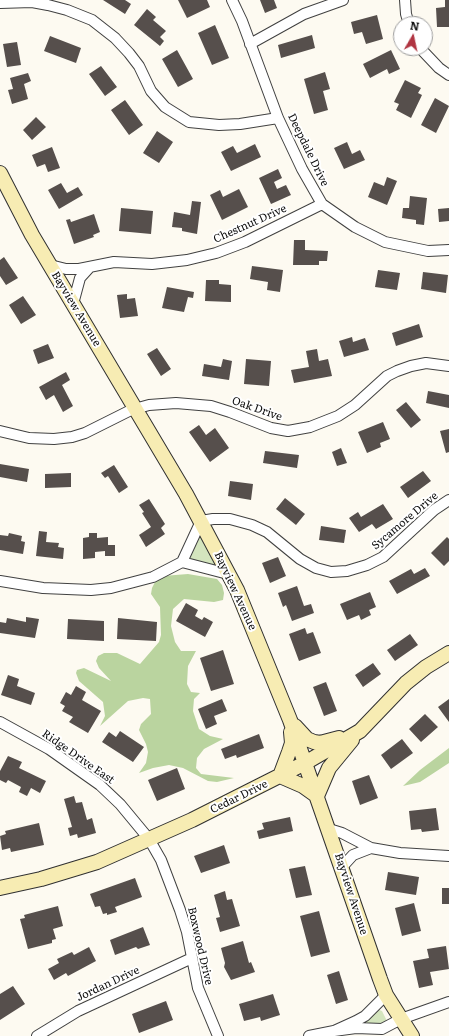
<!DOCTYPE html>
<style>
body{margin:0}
#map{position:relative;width:449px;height:1036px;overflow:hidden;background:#fdfaf1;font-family:Literata,serif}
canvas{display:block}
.north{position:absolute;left:393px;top:16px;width:40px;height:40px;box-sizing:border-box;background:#fff;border:1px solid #9f9f9f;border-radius:50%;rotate:9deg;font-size:11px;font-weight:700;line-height:16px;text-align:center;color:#0e0e0e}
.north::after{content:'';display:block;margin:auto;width:14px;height:18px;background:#b03441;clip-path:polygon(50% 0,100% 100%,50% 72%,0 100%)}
</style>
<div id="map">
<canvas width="449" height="1036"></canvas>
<div class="north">N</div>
</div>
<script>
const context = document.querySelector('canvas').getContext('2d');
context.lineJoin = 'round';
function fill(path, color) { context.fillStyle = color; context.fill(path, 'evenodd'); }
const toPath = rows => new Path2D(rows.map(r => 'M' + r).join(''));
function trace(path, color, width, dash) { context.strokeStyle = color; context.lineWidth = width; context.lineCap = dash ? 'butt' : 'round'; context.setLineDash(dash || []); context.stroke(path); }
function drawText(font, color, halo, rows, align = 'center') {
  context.font = font + ' Literata,serif'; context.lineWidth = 4; context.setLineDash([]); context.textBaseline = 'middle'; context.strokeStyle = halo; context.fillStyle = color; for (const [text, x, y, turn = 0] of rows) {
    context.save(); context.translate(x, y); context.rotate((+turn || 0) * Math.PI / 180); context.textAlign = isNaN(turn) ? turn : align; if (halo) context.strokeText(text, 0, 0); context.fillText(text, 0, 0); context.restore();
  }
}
fill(toPath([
 [201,526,225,572,184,561],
 [377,1009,382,1011,387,1021,385,1026,365,1023]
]), '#d4e5be');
fill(toPath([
 [188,574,217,579,222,585,224,593,223,600,214,602,184,599,173,609,171,626,175,642,181,651,196,651,188,666,187,684,191,692,200,693,194,699,193,711,199,729,210,736,223,739,204,749,197,758,196,768,201,774,234,778,217,782,208,781,183,768,169,765,153,768,139,773,146,763,148,752,146,744,139,730,141,724,151,714,150,699,143,698,128,701,100,726,105,716,103,702,79,681,76,673,77,670,84,668,111,681,99,668,96,661,98,656,104,653,117,653,140,664,159,642,161,635,160,607,151,594,152,588,156,580,163,576],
 [449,748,449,763,420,782,403,786,420,770]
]), '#bad49f');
fill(toPath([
 [103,0,125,0,131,4,125,14],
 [178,0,207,0,210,7,187,18],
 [260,0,274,0,277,8,265,13],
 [445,0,449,0,449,27,437,27,436,8,445,7],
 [147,9,156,17,153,20,166,31,160,37,164,41,160,46,134,25],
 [377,15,383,39,366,44,362,32,354,34,351,22],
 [215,25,229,58,212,65,198,33],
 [312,35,315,48,281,58,278,45],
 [50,36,81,48,76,63,44,51],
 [17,42,21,65,7,67,3,44],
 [177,50,193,79,178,87,162,59],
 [391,50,400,69,389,74,387,69,370,78,363,64],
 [101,66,117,87,105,96,89,74],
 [325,72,330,89,323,91,328,110,314,114,304,79],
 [28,73,31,81,24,84,28,99,12,104,8,90,13,89,10,78],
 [405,80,421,88,418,93,422,95,411,118,396,110,399,104,394,102],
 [435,98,449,106,436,133,421,125],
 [125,100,143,125,129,135,111,110],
 [36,117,46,127,32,140,23,130],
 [157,131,173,142,159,163,143,153],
 [347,142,352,154,360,150,365,160,344,169,334,148],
 [255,144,261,157,231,171,221,152,233,146,237,153],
 [52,147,60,168,48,172,45,164,37,167,32,155],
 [278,169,282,178,274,182,277,189,286,185,291,195,271,204,259,178],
 [387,177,397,181,387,205,368,197,374,182,384,186],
 [61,183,67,193,78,187,83,195,59,209,48,190],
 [239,189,248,207,222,220,210,195,220,190,223,197],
 [410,196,427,198,424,225,416,224,416,220,402,218,403,208,409,208],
 [192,201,201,202,197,234,182,231,182,228,172,227,174,212,190,215],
 [121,208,153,211,151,234,119,231],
 [449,208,449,221,439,222,438,209],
 [94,214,100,232,93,235,94,237,74,244,66,220,70,219,71,222],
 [294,240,305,240,305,250,328,251,327,261,319,261,319,265,293,265],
 [4,257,18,278,6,285,0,276,0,260],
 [252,266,283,270,280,292,267,290,268,282,250,279],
 [378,270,400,273,397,290,375,287],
 [423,272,448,275,446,293,421,289],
 [206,280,219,280,219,284,231,285,231,302,205,301],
 [167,287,194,292,193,298,188,297,184,312,162,308],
 [127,294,127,299,135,298,138,316,120,318,117,295],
 [23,296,36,315,21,324,9,305],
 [419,324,423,337,396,346,392,333],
 [352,337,353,342,365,338,369,350,344,357,339,341],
 [48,344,54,358,38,364,33,350],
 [157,348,171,369,161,376,147,354],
 [317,349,319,361,328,359,332,376,294,383,291,370,309,367,306,351],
 [223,359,232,361,229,380,202,376,204,364,221,367],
 [246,359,271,361,269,386,244,384],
 [66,372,70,380,62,385,73,406,63,412,54,395,46,400,39,387],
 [428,391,449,395,449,408,426,403],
 [406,402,421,420,411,428,396,410],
 [383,422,390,439,380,443,381,447,367,453,358,432],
 [199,425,206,435,215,428,229,448,210,462,189,432],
 [449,429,449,452,446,453,440,431],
 [341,448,347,463,337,466,332,452],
 [265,451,299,455,297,468,263,463],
 [0,464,29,469,27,482,0,477],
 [114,465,128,487,119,493,108,476,105,478,101,473],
 [423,471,431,481,408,498,400,487],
 [71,473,71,487,45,488,45,474],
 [230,481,253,484,251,500,228,496],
 [285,498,305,514,296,525,276,509],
 [149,499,165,524,161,528,165,534,146,547,139,535,151,527,142,513,144,512,139,505],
 [383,504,393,519,376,529,372,524,359,532,349,518,358,512,361,517],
 [321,526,346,530,344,543,319,540],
 [39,531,47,532,46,542,59,543,58,547,64,548,63,559,36,556],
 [9,533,22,536,21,541,25,542,23,554,0,550,0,535,8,536],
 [89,533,97,533,97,538,108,537,108,545,115,545,115,556,105,556,105,551,95,552,95,558,83,559,83,538,89,537],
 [447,537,449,539,449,561,444,566,431,553],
 [278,557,286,576,270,583,262,563],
 [425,568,430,576,397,594,389,581,411,569,414,574],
 [297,586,304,606,311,604,314,613,292,621,286,605,283,607,278,593],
 [370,592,376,607,369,610,371,615,361,620,359,615,347,620,340,604],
 [186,603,198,610,195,616,202,620,204,617,213,622,205,637,176,621],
 [26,617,39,619,35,638,0,633,0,622,6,623,7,618,26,622],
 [118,618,157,622,156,641,117,639],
 [68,619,104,621,104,641,67,639],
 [305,628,307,634,313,632,321,653,299,661,289,634],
 [410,634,418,645,395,661,387,650],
 [223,650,234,684,211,691,200,658],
 [373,663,381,674,363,687,355,675],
 [8,675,19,679,17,686,35,693,31,705,1,695],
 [326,682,337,711,324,716,313,687],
 [76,686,86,692,82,700,101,711,88,733,69,722,73,717,62,711,65,706,60,703,66,692,71,695],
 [222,699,227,711,214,716,217,724,206,729,198,709],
 [449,699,449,722,438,707],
 [425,714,438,727,421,742,409,729],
 [120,731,144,747,133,762,102,742,109,732,116,737],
 [259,734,264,748,237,758,236,755,225,759,221,749],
 [402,739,413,753,391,769,381,755],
 [8,756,22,762,19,768,46,781,40,793,31,788,27,796,19,792,21,787,8,780,6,783,0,780,0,771],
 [177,768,185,789,157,801,148,780],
 [369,775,378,798,360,805,352,781],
 [74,796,76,803,82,802,87,820,92,818,96,833,78,838,77,834,70,836,68,828,72,827,64,799],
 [436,808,439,830,422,832,421,829,411,830,409,811],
 [290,817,293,831,259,839,257,831,264,829,262,823],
 [39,823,44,845,11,852,10,848,2,850,0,836,6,834,5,831],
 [224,845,230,863,201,873,194,856],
 [305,866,312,895,296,898,289,869],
 [388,872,419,877,416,895,385,890],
 [135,878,142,897,115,907,117,912,107,915,107,913,103,914,100,906,95,907,90,894],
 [442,888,449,888,449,904,442,904],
 [225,891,227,900,232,899,240,926,220,932,216,918,220,917,214,895],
 [414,903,421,931,402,936,395,908],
 [58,906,63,926,53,929,56,939,52,940,52,943,28,949,20,919,25,918,24,915],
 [319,911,330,952,311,957,300,916],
 [143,927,150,945,138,949,136,947,115,955,110,940],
 [243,941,249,963,251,962,255,972,231,980,224,967,225,963,221,948],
 [446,946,449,969,430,972,433,985,419,988,413,961,429,958,427,949],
 [89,947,96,961,68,976,66,973,54,980,48,969,59,963,57,959,72,952,74,955],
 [339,971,348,1000,336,1004,327,975],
 [13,986,25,1004,0,1020,0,994],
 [273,994,280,1015,261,1021,260,1017,244,1021,239,1004],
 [166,1001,173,1020,139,1033,132,1014]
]), '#564f4c');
const street = toPath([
 [232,0,242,21,278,118,302,169,322,204,355,227,385,242,428,251,449,250],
 [405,0,406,14,409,24],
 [0,3,32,2,48,5,67,10,92,20,115,38,129,53,139,66,151,91,165,107,189,122,219,125,240,124,278,118],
 [250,44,304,14,343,0],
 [420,48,439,68,449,75],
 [50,265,66,269,79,269,114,262,152,264,187,260,216,253,245,242,322,204],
 [73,304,80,278,90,267],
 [0,431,29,438,54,439,72,437,85,433,131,410,149,405,176,403,211,406,230,412,271,428,288,431,310,427,338,416,355,405,387,376,397,371,411,366,426,363,449,366],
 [182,562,228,574],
 [0,581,43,588,91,590,111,588,153,577,182,562,201,521,213,519,230,519,252,525,267,532,300,559,316,568,331,572,347,571,367,565,383,557,434,510,449,500],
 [0,722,49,749,100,785,120,804,149,839,161,860,180,910,187,932,198,988,218,1036],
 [329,829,342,833,371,848,400,853,449,856],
 [342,867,353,855,371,848],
 [334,1031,356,1028,382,1029,401,1019,449,1002],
 [37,1036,78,1011,192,958],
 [309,1036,334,1031,356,1021,365,1016,386,995]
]);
const secondary = toPath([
 [0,173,32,235,186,494,237,590,290,720,380,979,386,995,412,1036],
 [295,726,307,739,314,742,320,743,339,738],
 [291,732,292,743,289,752,280,776,303,786,317,796,329,768,352,740],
 [0,888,41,879,97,862,192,820,305,763,360,731,406,683,426,667,449,653]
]);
trace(street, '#414141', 12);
trace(secondary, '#303030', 16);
trace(street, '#fff', 10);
trace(secondary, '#f7ecb3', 14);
drawText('11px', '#0e0e0e', '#fff', [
 ["Deepdale Drive",308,150,64],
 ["Chestnut Drive",250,224,-24],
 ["Bayview Avenue",76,309,59],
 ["Oak Drive",257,409,19],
 ["Sycamore Drive",405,521,-40],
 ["Bayview Avenue",235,591,65],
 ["Ridge Drive East",78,757,35],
 ["Cedar Drive",239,797,-26],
 ["Bayview Avenue",351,894,72],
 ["Boxwood Drive",200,946,77],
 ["Jordan Drive",108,984,-25]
]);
</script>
